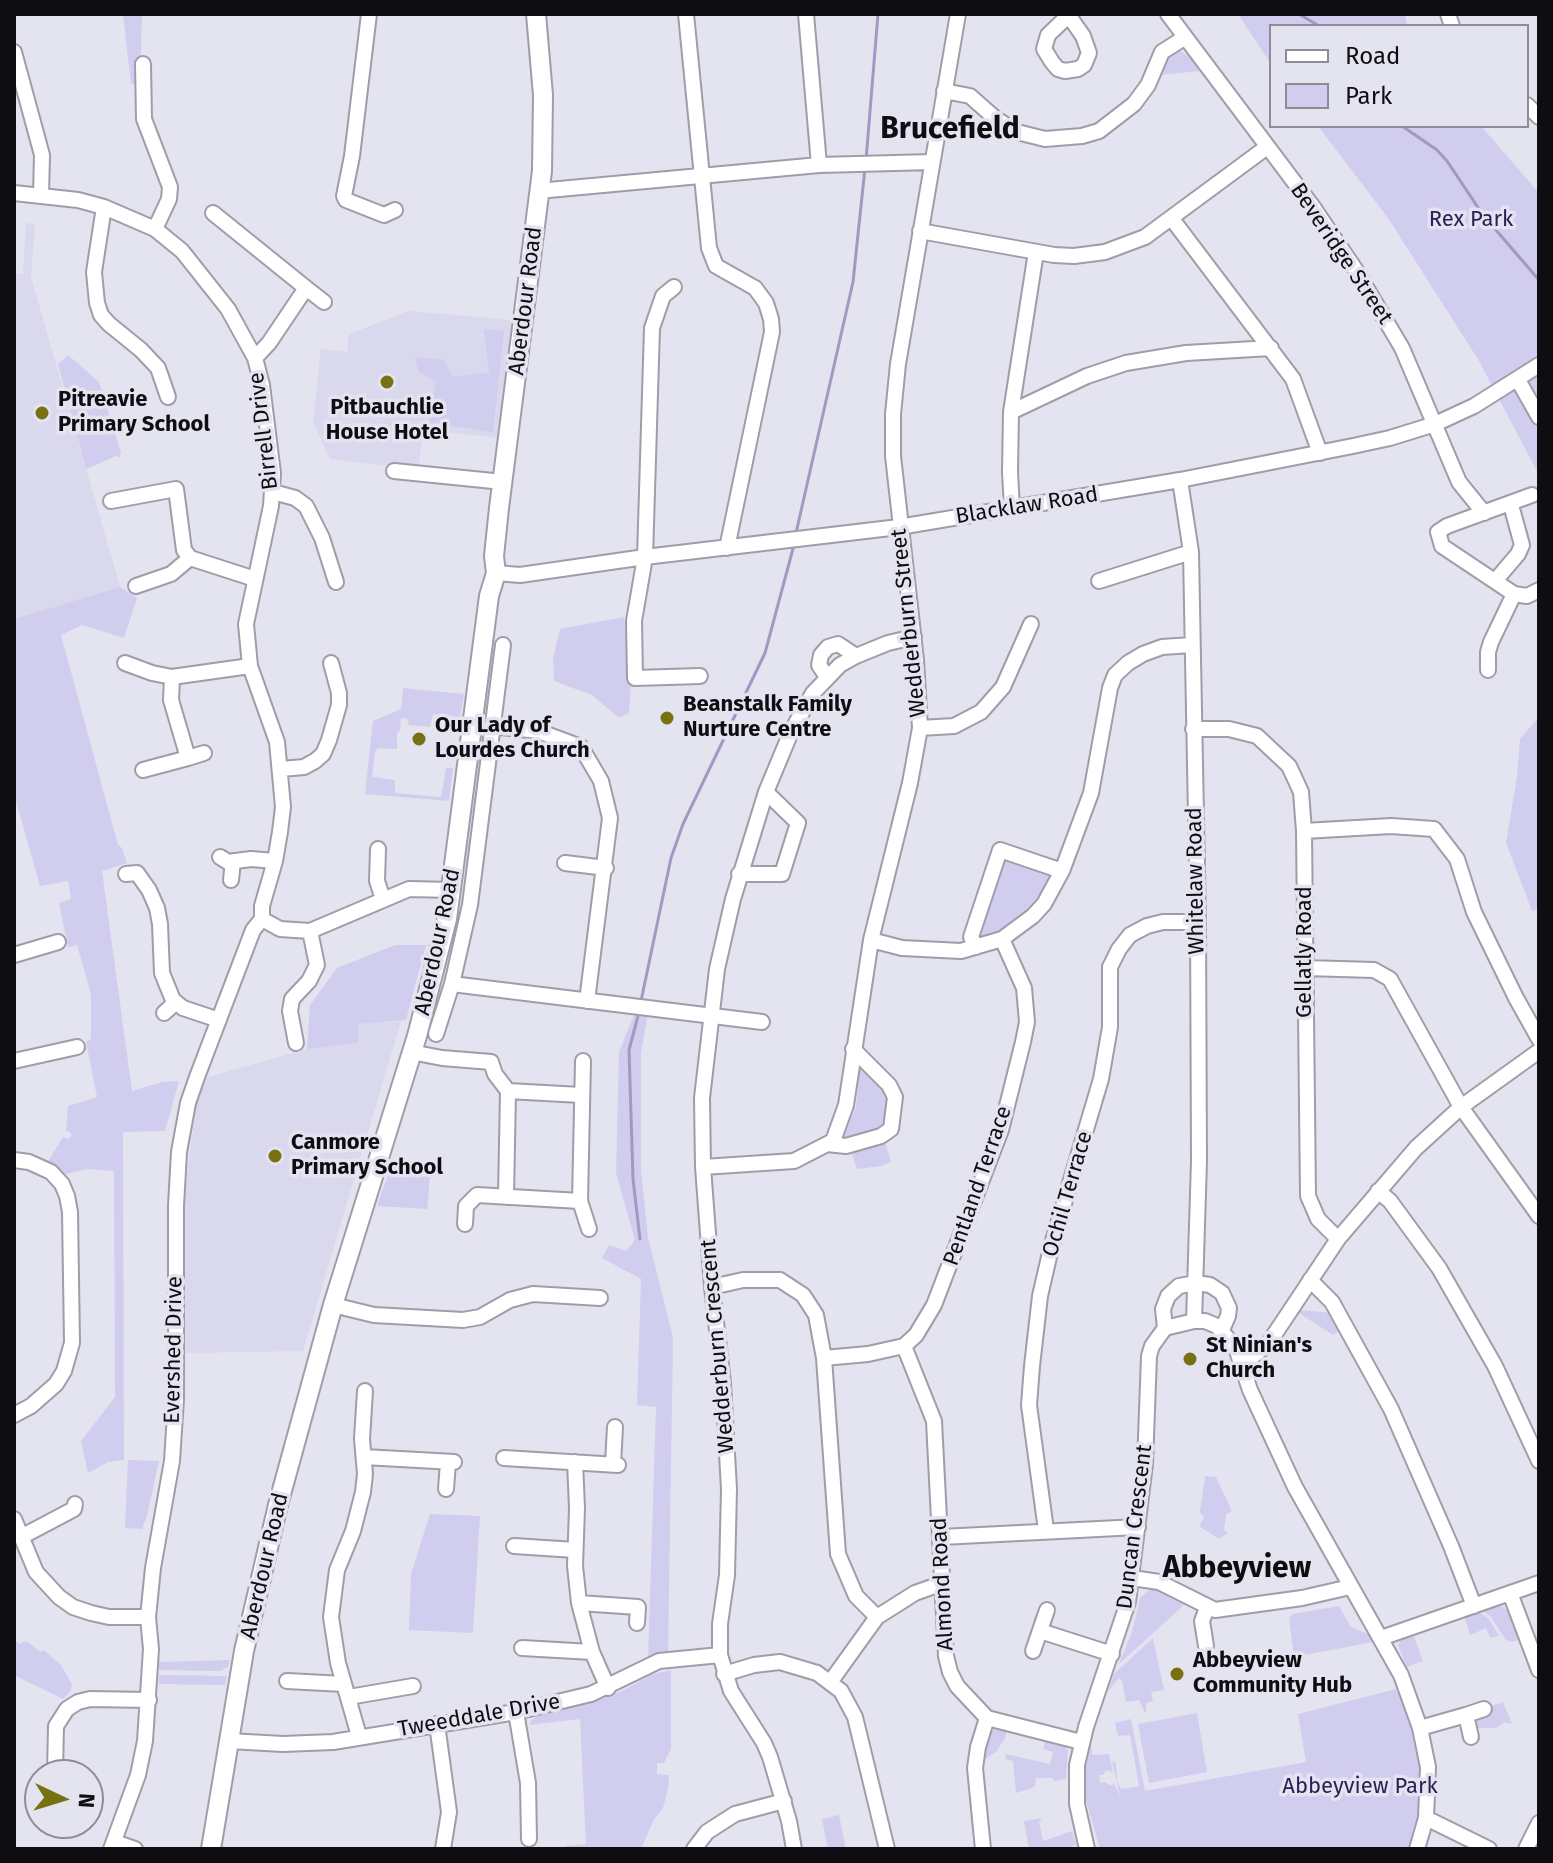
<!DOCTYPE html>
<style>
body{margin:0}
#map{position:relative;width:1553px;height:1863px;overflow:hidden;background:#e4e3f0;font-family:"Fira Sans",sans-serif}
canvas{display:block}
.frame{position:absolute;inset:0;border:16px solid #0e0d11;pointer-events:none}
.legend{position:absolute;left:1269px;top:24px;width:260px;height:104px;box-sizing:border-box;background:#e4e3f0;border:2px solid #8e8d97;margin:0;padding:10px 14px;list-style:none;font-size:24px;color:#0e0d11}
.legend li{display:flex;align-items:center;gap:16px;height:40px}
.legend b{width:40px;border:2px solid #8e8d97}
.north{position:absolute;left:24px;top:1759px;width:80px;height:80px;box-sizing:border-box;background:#e4e3f0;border:2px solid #8e8d97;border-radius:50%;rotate:94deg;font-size:22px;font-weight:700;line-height:32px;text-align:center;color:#0e0d11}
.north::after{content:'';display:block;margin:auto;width:28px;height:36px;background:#787112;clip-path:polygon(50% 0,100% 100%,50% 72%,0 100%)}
</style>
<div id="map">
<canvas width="1553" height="1863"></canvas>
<div class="frame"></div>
<ul class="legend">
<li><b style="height:10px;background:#fff"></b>Road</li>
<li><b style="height:22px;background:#d1cdef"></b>Park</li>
</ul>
<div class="north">N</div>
</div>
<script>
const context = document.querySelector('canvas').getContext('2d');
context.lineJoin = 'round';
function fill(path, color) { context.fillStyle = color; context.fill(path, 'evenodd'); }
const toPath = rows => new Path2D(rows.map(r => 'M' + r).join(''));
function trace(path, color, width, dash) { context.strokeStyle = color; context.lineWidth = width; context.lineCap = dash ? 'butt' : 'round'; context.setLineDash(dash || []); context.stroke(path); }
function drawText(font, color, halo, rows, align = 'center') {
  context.font = font + ' "Fira Sans",sans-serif'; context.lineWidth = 7; context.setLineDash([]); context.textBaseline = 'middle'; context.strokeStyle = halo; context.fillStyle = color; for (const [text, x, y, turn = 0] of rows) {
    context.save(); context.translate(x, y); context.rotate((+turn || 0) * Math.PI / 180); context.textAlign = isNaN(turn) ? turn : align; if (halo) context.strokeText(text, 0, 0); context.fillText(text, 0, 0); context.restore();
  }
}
fill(toPath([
 [26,223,35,224,31,277,120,587,14,619,14,274,23,274],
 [409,311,512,320,497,438,424,429,418,469,330,459,313,422,321,349,347,352,349,334],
 [401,1021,303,1351,185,1353,183,1206,196,1106,205,1078,307,1049,358,1043,357,1024]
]), '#dad8ec');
fill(toPath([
 [123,14,142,14,140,84,131,84],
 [1238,14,1405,14,1407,26,1271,26,1271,64],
 [1180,51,1190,57,1200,71,1159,75,1169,54],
 [1318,126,1481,126,1539,193,1539,475,1479,361,1388,218],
 [484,329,504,331,493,432,429,423,436,382,419,372,415,357,444,360,453,377,489,372],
 [68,355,99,382,121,452,120,457,116,456,86,469,58,364],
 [120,587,137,598,124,638,82,625,61,635,118,845,122,848,127,863,102,871,132,1091,162,1082,179,1081,165,1131,123,1132,124,1460,108,1462,88,1473,81,1441,115,1397,114,1171,87,1169,62,1175,47,1163,63,1137,69,1139,72,1134,66,1130,68,1106,97,1097,86,1042,91,1039,91,994,77,945,68,947,59,903,71,899,68,881,40,886,14,794,14,619],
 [624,617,631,686,629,713,619,718,592,695,554,681,553,659,560,629],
 [403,688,464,694,460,718,433,714,430,727,408,725,409,719,401,718,400,731,397,732,397,749,378,748,375,752,372,777,395,780,395,793,441,797,446,768,453,768,449,801,365,794,373,721,401,709],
 [1539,717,1539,909,1532,911,1506,843,1517,777,1520,739],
 [1002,860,1050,876,1040,897,1020,916,993,934,979,937,977,934],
 [395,945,426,945,406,1020,358,1024,358,1043,307,1049,310,1005,337,968],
 [635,1012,648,1013,641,1053,641,1169,648,1238,673,1338,668,1654,648,1661,656,1407,637,1405,641,1279,602,1258,609,1245,626,1251,635,1240,616,1173,619,1052],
 [860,1063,890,1092,885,1126,842,1141,856,1107],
 [884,1139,891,1162,881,1166,857,1169,850,1149],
 [388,1175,430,1177,427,1209,377,1206],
 [1301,1310,1330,1313,1340,1330,1333,1335,1299,1313],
 [128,1460,159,1461,147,1516,142,1529,125,1528],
 [1205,1476,1216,1477,1232,1511,1226,1514,1224,1530,1228,1533,1219,1539,1199,1526,1204,1518,1200,1512],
 [430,1514,480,1516,473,1633,409,1630,411,1574],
 [1149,1590,1156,1590,1184,1605,1119,1664,1132,1632,1140,1598],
 [1498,1604,1509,1611,1519,1640,1512,1642,1506,1640,1490,1616,1481,1610],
 [1339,1606,1351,1627,1368,1634,1373,1642,1294,1657,1289,1618,1292,1614],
 [1477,1611,1489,1619,1499,1636,1490,1638,1486,1628,1470,1635,1464,1615],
 [1413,1634,1423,1661,1407,1667,1398,1645,1403,1637],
 [1153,1638,1164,1690,1151,1692,1153,1701,1146,1703,1146,1714,1139,1700,1126,1702,1122,1681,1119,1678,1108,1691,1114,1674],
 [14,1639,19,1644,27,1641,40,1652,44,1650,61,1665,72,1684,71,1691,63,1699,14,1675],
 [230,1660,228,1667,220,1671,159,1670,159,1662],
 [671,1670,671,1749,664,1763,657,1763,657,1774,669,1775,668,1789,663,1808,653,1821,641,1849,565,1849,566,1846,586,1844,580,1719,529,1725,532,1720,538,1715,620,1692,653,1674],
 [159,1675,227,1676,225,1685,159,1684],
 [1396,1689,1408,1718,1419,1764,1419,1809,1408,1849,1100,1849,1086,1800,1086,1767,1091,1745,1092,1755,1109,1754,1113,1772,1106,1770,1103,1775,1099,1775,1100,1783,1105,1782,1111,1786,1114,1783,1120,1796,1112,1761,1116,1763,1117,1781,1121,1789,1139,1786,1130,1735,1118,1736,1115,1723,1131,1719,1145,1791,1306,1762,1298,1714],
 [1503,1702,1512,1724,1504,1722,1496,1728,1478,1728,1477,1719,1492,1714,1491,1706],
 [1197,1713,1207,1772,1149,1783,1138,1724],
 [995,1729,1007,1731,1005,1738,996,1752,984,1760,988,1736],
 [1045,1740,1063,1745,1068,1750,1066,1779,1054,1781,1053,1778,1036,1778,1035,1786,1032,1788,1016,1793,1013,1761,1005,1759,1006,1754,1050,1764,1053,1752,1043,1749],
 [839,1815,846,1849,828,1849,822,1819],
 [1042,1818,1039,1822,1043,1841,1072,1831,1076,1845,1064,1849,1029,1849,1024,1821]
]), '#d1cdef');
trace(toPath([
 [1299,14,1319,26],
 [1402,126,1437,150,1447,161,1483,215,1539,280],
 [866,160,878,14],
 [796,533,853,282,865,168],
 [641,1001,671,858,683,824,765,653,794,545],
 [639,1012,629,1050,633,1179,640,1239]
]), '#a09ac3', 3);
const minor = toPath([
 [369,14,352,156,344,196,346,200,384,215,395,210],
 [686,14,709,248,716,266,755,288,766,303,771,319,772,332,727,548],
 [806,14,819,165],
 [1168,14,1313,207,1357,272,1402,348,1459,482,1484,513],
 [1448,14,1452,26],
 [1069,16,1083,36,1089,53,1084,65,1078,69,1065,71,1058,69,1052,62,1044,49,1048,35,1070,14],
 [14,52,42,155,41,195],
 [143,64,144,119,170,187,169,199,155,229],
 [944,91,970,96,996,119,1017,132,1045,139,1082,136,1099,131,1134,104,1148,85,1162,52,1184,38],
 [1527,105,1539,117],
 [538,191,819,165,932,162],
 [14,193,78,200,104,207,155,229,182,251,228,309,255,358,262,385,273,473,271,506,246,624,250,666,277,742,283,807,280,832,275,861,262,906,262,919,253,930,197,1077,188,1103,179,1152,176,1206,176,1399,172,1461,153,1568,148,1617,151,1649,145,1741,138,1775,111,1849],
 [104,207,94,272,97,303,101,315,109,324,141,350,158,368,168,397],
 [213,213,306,288,269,343,255,358],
 [1172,219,1293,379,1320,453],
 [920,231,1054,255,1074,256,1105,252,1145,237,1267,147],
 [674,287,663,296,652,328,645,557,634,621,635,678,700,676],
 [306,288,324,302],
 [1518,380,1539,417],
 [1011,412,1087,376,1126,363,1186,353,1271,348],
 [394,471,503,482],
 [1180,480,1191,552,1198,922,1199,1161,1194,1321],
 [273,492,295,498,306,506,322,538,336,582],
 [1532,495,1447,526,1438,532,1442,546,1514,594,1527,596,1539,590],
 [111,501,176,489,184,550,190,558,255,579],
 [1012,509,1010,472,1011,412,1036,252],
 [496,573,520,575,645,557,899,527,1180,480,1353,446,1390,438,1435,424,1474,406,1539,365],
 [1099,581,1191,552],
 [1495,581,1518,554,1522,545,1511,505],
 [136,586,171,574,190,558],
 [125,663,152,673,172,677,250,666],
 [1488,670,1488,652,1491,642,1514,594],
 [827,677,819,665,821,655,828,647,838,644,856,656],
 [492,726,538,731,581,747,601,781,610,818,587,1001],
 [920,728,954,726,981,712,1003,687,1031,624],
 [1193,729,1229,729,1257,736,1289,766,1301,792,1304,831,1308,1196,1318,1219,1338,1239],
 [188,758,204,753],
 [281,769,304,767,315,761,323,754,329,740,339,705,339,693,331,663],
 [143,770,188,758,171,700,172,677],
 [1304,831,1391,826,1434,829,1457,859,1474,912,1516,998,1539,1039],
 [378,849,377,881,383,899],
 [220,857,228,862,251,859,275,861],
 [565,863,606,868],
 [126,874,137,873,149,890,157,908,160,924,162,973,173,1000,183,1008,219,1020],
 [739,874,782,874,798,823,766,792],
 [231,880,233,861],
 [262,919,280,929,310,931,409,889,452,890],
 [871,940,902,948,961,951,1002,939,1033,916,1044,904,1062,871,1091,793,1110,688,1115,675,1128,663,1143,654,1162,647,1192,645],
 [976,947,971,937,1000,850,1062,871],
 [14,955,58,942],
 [1305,968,1374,970,1390,979,1461,1107,1539,1216],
 [452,984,762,1022],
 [164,1013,176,1002],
 [436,1034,452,984,470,905,503,645],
 [296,1043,290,1011,292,999,309,981,317,965,310,931],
 [411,1052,442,1058,491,1062,495,1074,508,1091,506,1197],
 [14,1061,77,1047],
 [508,1091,581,1095],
 [827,1144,846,1146,881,1136,891,1129,895,1097,889,1085,853,1049],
 [14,1160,29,1162,51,1172,62,1184,67,1196,70,1212,72,1343,64,1371,56,1384,31,1406,14,1415],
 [703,1167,794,1161,833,1141,846,1105,871,940,910,783,920,728,916,660,893,456,893,414,898,364,958,14],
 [1378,1191,1390,1201,1439,1268,1495,1366,1539,1461],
 [580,1201,583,1061],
 [465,1224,466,1206,477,1195,580,1201,589,1229],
 [1310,1280,1332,1302,1391,1409,1451,1546,1474,1606],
 [712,1287,743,1280,780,1280,803,1295,816,1315,824,1358,838,1554,856,1596,877,1617],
 [333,1305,374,1315,463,1320,480,1317,510,1300,533,1294,600,1298],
 [1165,1328,1163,1309,1168,1296,1179,1286,1196,1283,1210,1285,1222,1293,1229,1308,1228,1316,1222,1330],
 [904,1346,934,1421,946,1656,950,1672,957,1686,987,1718,1081,1742],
 [824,1358,868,1354,904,1346,916,1335,934,1305,1001,1130,1023,1042,1027,1022,1024,988,1002,939],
 [1240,1359,1253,1356,1268,1344,1338,1239,1416,1148,1461,1107,1539,1051],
 [364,1457,454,1462],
 [504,1458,618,1465],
 [575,1462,577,1508,575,1566,579,1603,592,1652,608,1688],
 [613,1464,615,1427],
 [446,1489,448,1462],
 [14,1519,36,1572,59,1597,73,1607,91,1613,109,1617,148,1617],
 [1046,1530,1029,1405,1032,1366,1040,1296,1052,1244,1101,1079,1110,1027,1110,967,1119,949,1130,935,1147,926,1163,922,1198,922],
 [21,1537,74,1509,75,1504],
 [941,1537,1138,1527],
 [514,1546,575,1550],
 [1132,1578,1159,1582,1215,1610,1302,1598,1350,1587],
 [1510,1593,1539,1670],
 [579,1603,638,1607,637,1623],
 [1040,1631,1112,1654],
 [1381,1638,1539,1583],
 [1206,1646,1202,1621,1207,1608],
 [522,1648,592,1652],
 [1033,1651,1047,1610],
 [724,1674,754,1665,780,1662,817,1673,841,1691,855,1717,887,1849],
 [287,1681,344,1684],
 [831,1681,877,1617,915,1593,943,1583],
 [349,1697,413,1686],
 [516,1712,528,1783,529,1839],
 [437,1724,449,1812,443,1849],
 [1420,1728,1466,1715],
 [359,1736,338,1663,331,1617,337,1570,353,1531,363,1492,365,1474,362,1439,365,1391],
 [1471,1737,1466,1715,1484,1709],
 [229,1741,283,1744,333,1742,516,1712,591,1694,659,1661,720,1655],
 [55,1772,56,1726,67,1709,78,1702,90,1699,149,1700],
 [1426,1818,1489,1849],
 [115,1842,135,1849],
 [694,1849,707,1832,735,1814,784,1801],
 [794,1849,789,1821,770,1757,764,1743,731,1691,720,1655,720,1624,727,1575,729,1489,723,1383,712,1287,703,1167,702,1098,717,969,733,899,766,792,791,732,813,693,840,665,856,656,888,643,914,637],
 [983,1849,975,1768,978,1747,987,1718],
 [1087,1849,1077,1804,1077,1765,1086,1727,1128,1602,1145,1464,1149,1356,1152,1346,1165,1328,1194,1321,1205,1321,1217,1326,1236,1348,1250,1390,1295,1487,1401,1675,1420,1728,1428,1767,1426,1818,1417,1849],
 [1526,1849,1539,1823]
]);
const major = toPath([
 [211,1849,244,1651,278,1505,333,1305,417,1036,447,919,489,596,496,573,494,556,499,508,542,171,543,95,536,14]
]);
trace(minor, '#9e9da9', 18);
trace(major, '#9e9da9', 22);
trace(minor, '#fff', 14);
trace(major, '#fff', 18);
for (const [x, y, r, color] of [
 [387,382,8,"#787112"],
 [42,413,8,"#787112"],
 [667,718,8,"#787112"],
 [419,739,8,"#787112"],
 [275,1156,8,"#787112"],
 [1190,1359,8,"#787112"],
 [1177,1674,8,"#787112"]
]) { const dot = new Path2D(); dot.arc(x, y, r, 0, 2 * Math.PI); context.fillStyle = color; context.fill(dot); trace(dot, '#e4e3f0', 3); }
drawText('22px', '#2d2054', '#e4e3f0', [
 ["Rex Park",1471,220],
 ["Abbeyview Park",1360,1787]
]);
drawText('22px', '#0e0d11', '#e4e3f0', [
 ["Beveridge Street",1341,254,56],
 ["Aberdour Road",526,301,-83],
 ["Birrell Drive",264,431,-97],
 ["Blacklaw Road",1027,506,-9],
 ["Wedderburn Street",909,623,-96],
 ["Whitelaw Road",1196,881,-91],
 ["Aberdour Road",438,942,-78],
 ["Gellatly Road",1305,952,-90],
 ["Pentland Terrace",978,1186,-71],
 ["Ochil Terrace",1068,1194,-74],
 ["Wedderburn Crescent",718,1346,-95],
 ["Evershed Drive",174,1350,-89],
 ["Duncan Crescent",1135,1527,-83],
 ["Aberdour Road",265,1566,-77],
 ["Almond Road",943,1584,-93],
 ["Tweeddale Drive",479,1716,-10]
]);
drawText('bold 22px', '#0e0d11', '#e4e3f0', [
 ["Pitreavie",58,400],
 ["Primary School",58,425],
 ["Pitbauchlie",387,408,"center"],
 ["House Hotel",387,433,"center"],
 ["Beanstalk Family",683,705],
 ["Nurture Centre",683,730],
 ["Our Lady of",435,726],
 ["Lourdes Church",435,751],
 ["Canmore",291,1143],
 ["Primary School",291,1168],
 ["St Ninian's",1206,1346],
 ["Church",1206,1371],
 ["Abbeyview",1193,1661],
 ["Community Hub",1193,1686]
], 'left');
drawText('bold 30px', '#0e0d11', '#e4e3f0', [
 ["Brucefield",950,130],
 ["Abbeyview",1237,1569]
]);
</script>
